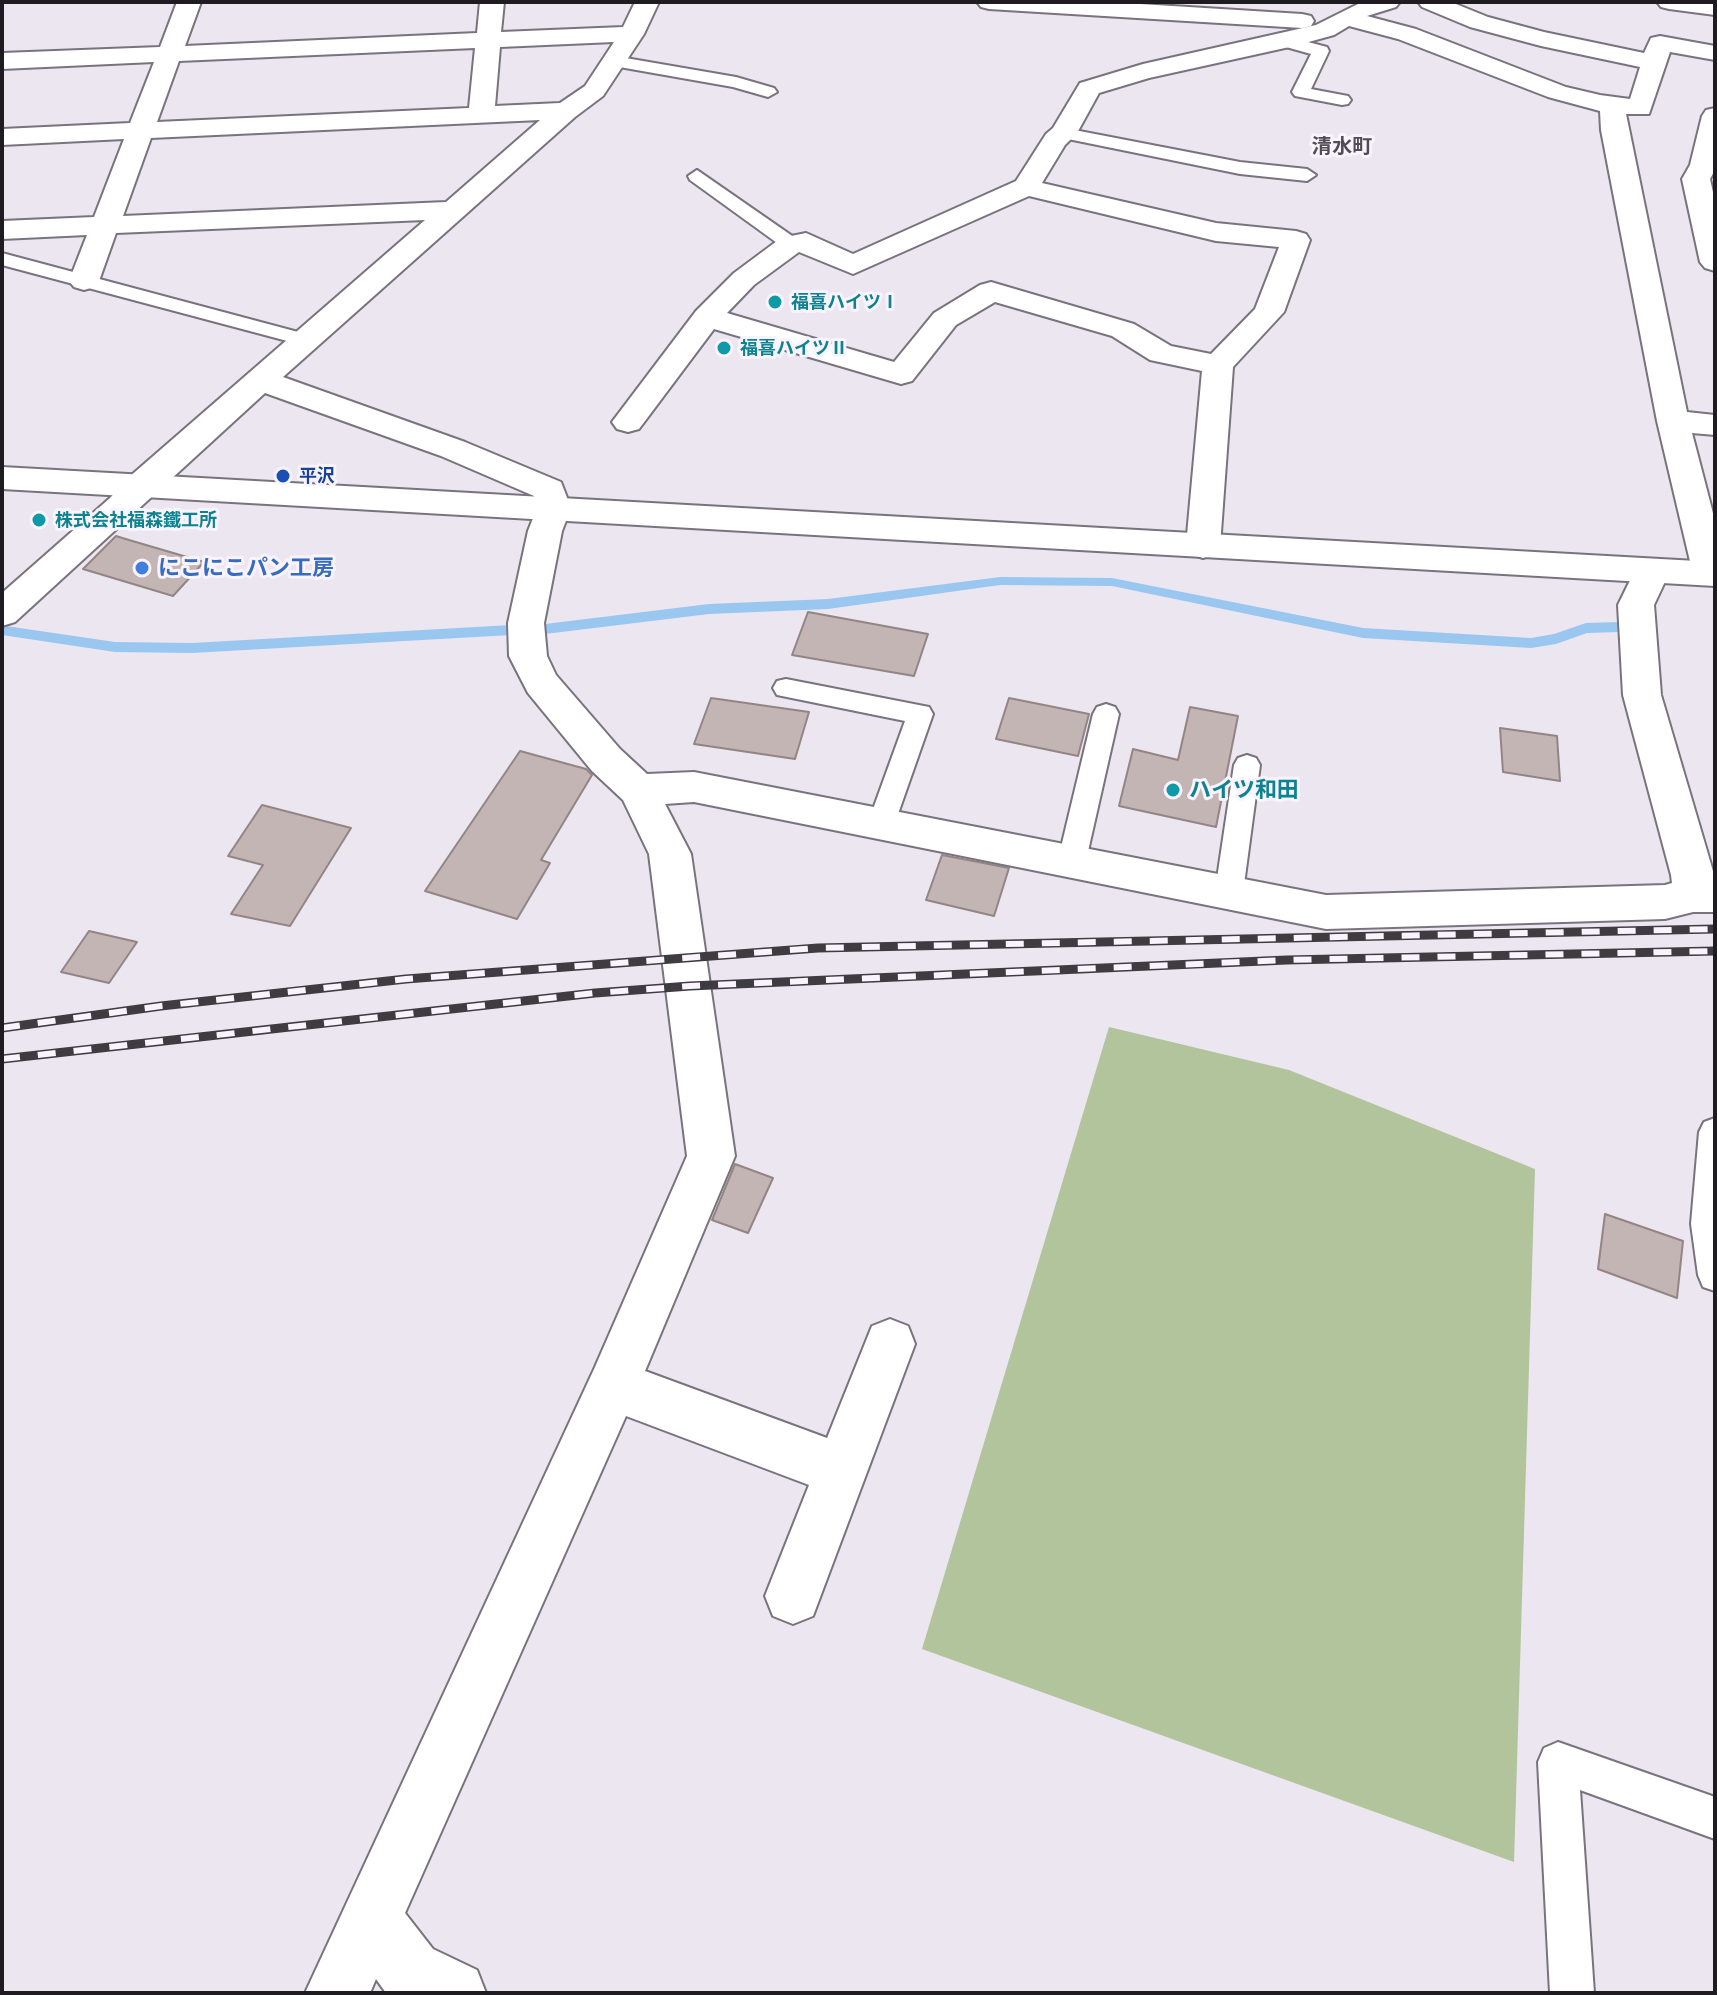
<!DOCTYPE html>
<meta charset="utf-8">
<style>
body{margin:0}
#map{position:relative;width:1717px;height:1995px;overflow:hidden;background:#ece6f1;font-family:"Public Sans",sans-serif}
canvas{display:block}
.frame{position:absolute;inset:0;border:4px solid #1e1c20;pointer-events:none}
</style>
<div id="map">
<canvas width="1717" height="1995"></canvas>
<div class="frame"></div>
</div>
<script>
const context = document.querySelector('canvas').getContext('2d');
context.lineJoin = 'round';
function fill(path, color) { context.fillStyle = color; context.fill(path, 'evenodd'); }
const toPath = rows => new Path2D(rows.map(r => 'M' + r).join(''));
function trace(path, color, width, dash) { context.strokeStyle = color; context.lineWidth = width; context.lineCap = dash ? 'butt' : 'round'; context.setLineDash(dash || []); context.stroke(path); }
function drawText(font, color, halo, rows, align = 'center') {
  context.font = font + ' "Public Sans","Noto Sans JP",sans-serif'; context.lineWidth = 6; context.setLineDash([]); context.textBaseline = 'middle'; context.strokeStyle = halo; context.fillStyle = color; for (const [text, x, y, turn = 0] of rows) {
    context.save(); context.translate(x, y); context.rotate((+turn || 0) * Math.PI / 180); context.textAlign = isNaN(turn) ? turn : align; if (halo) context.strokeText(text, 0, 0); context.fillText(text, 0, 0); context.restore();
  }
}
fill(toPath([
 [1109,1027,1289,1070,1535,1169,1514,1862,922,1649]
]), '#b1c49b');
fill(toPath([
 [1000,577,1112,578,1363,628,1531,638,1554,634,1586,623,1619,622,1626,627,1619,632,1587,633,1556,644,1531,648,1363,638,1112,586,1000,585,828,609,709,614,545,634,538,629,545,624,709,604,828,599,1000,577],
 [511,625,518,630,511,635,192,653,115,652,2,635,2,627,6,626,115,642,192,643,511,625]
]), '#9ac7f0');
const building = toPath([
 [116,536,129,540,204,562,173,596,83,569,116,536],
 [808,612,928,634,914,676,792,655,808,612],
 [711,698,809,712,795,759,694,744,711,698],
 [1009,698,1089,714,1078,756,996,739,1009,698],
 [1190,707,1238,716,1216,827,1119,806,1133,749,1178,760,1190,707],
 [1500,728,1557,736,1560,781,1503,772,1500,728],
 [520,751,586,769,592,775,541,860,550,863,517,919,425,891,520,751],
 [262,805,351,828,290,926,231,914,263,865,228,856,262,805],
 [942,855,1009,868,994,916,926,900,942,855],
 [89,931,137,942,109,983,61,972,89,931],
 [735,1164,773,1178,748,1233,712,1220,735,1164],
 [1605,1214,1683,1241,1677,1298,1598,1269,1605,1214]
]);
fill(building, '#c3b5b3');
trace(building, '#928584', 2);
const service = toPath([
 [1285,36,1327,47,1329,51,1311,89,1348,96,1351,100,1348,104,1342,105,1295,96,1292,92,1311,54,1279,45,1277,41,1279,37,1285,36],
 [614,56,736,77,774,88,777,92,768,97,733,87,608,65,605,61,614,56],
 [1064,128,1240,162,1307,169,1316,175,1307,181,1240,174,1058,137,1055,133,1058,129,1064,128],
 [697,170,798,240,801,244,798,248,784,248,690,180,688,176,697,170],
 [2,253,313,336,316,340,306,346,2,265,2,253],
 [786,679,929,707,933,714,892,831,882,834,872,831,868,823,905,721,777,695,773,688,777,681,786,679],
 [1106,704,1115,707,1119,714,1086,860,1082,868,1072,871,1062,868,1058,860,1093,714,1097,707,1106,704],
 [1247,755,1256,758,1260,765,1243,892,1239,900,1229,904,1219,900,1215,892,1234,765,1238,758,1247,755],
 [1715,1118,1715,1291,1703,1287,1698,1275,1691,1224,1699,1132,1704,1122,1715,1118],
 [1558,1742,1715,1797,1715,1839,1580,1790,1594,1993,1550,1993,1538,1762,1544,1748,1558,1742]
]);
const minor = toPath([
 [177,2,201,2,185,46,477,33,480,2,504,2,501,32,623,27,635,2,659,2,644,34,603,96,575,117,283,377,465,442,561,482,571,508,562,531,544,623,547,656,556,675,620,749,647,774,694,772,1326,895,1665,885,1672,883,1671,875,1623,695,1618,605,1639,562,1652,559,1665,562,1670,571,1654,605,1661,695,1715,878,1715,912,1693,912,1665,919,1326,929,694,802,665,804,691,854,735,1156,645,1371,827,1438,872,1326,890,1319,908,1326,915,1344,813,1616,793,1624,773,1616,765,1596,809,1485,626,1416,405,1913,433,1949,477,1970,486,1993,386,1993,376,1979,370,1993,305,1993,595,1367,687,1156,649,854,623,800,592,771,528,693,509,656,508,623,528,531,537,508,534,496,441,456,265,393,15,622,2,626,2,593,110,498,128,478,425,220,116,233,99,281,94,287,84,290,74,287,69,281,87,235,2,239,2,221,94,217,124,139,2,145,2,129,130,123,154,62,2,69,2,53,160,47,177,2],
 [614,42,585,86,560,103,495,106,500,47,614,42],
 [475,48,469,108,157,122,179,61,475,48],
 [540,120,446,202,123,216,151,138,540,120],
 [977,2,1108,2,1302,14,1311,16,1314,21,1311,26,1302,28,989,9,981,7,977,2],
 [1362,2,1400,2,1396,7,1367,16,1416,29,1566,87,1600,95,1630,99,1640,67,1541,46,1470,27,1422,7,1418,2,1451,2,1488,17,1544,32,1644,53,1651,38,1660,36,1715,46,1715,60,1670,52,1649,114,1626,114,1687,412,1715,415,1715,435,1692,433,1715,521,1715,585,1698,583,1693,574,1657,421,1601,130,1600,111,1548,97,1398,39,1349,26,1334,35,1294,46,1149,78,1099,93,1077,133,1065,145,1042,183,1216,223,1296,231,1306,234,1310,240,1284,312,1233,367,1220,546,1215,554,1203,558,1191,554,1186,546,1202,371,1150,360,1112,336,995,302,956,325,912,381,901,384,714,329,639,429,628,432,617,429,612,422,696,311,734,273,781,238,806,233,853,254,1016,181,1046,134,1053,128,1080,83,1143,64,1316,25,1362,2],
 [1029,196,1216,241,1279,247,1255,309,1211,354,1171,346,1134,324,991,282,980,285,934,313,894,362,727,313,754,285,799,252,853,274,1029,196],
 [1657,2,1715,2,1715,15,1669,9,1661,7,1657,2],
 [1715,108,1715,170,1710,179,1715,201,1715,271,1705,268,1700,262,1682,179,1690,165,1702,116,1706,110,1715,108]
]);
const tertiary = toPath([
 [2,467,1715,562,1715,586,2,489,2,467]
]);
trace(service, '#79737d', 4);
trace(minor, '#79737d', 4);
trace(tertiary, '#79737d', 4);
fill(service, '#fff');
fill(minor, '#fff');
fill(tertiary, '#fff');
const rail = toPath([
 [2,1028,161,1006,406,979,818,948,1715,929],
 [2,1059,595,993,690,986,1287,960,1715,951]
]);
trace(rail, '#3f3c41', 9);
trace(rail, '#f9f3fe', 6, [18]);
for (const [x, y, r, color] of [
 [775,302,8,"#0f9aa8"],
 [724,348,8,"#0f9aa8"],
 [283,476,8,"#1a4fb4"],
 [39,520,8,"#0f9aa8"],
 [142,568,8,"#3f7fe0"],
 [1173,790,8,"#0f9aa8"]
]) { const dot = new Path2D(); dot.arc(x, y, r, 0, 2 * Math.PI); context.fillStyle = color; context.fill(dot); trace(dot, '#f9f3fe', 3); }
drawText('bold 18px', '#0d838f', '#f9f3fe', [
 ["福喜ハイツⅠ",791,302],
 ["福喜ハイツⅡ",740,348],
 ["株式会社福森鐵工所",55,520]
], 'left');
drawText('bold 18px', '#164399', '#f9f3fe', [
 ["平沢",299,476]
], 'left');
drawText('bold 20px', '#514c54', '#f9f3fe', [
 ["清水町",1342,147]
]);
drawText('bold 22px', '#366cbe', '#f9f3fe', [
 ["にこにこパン工房",158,568]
], 'left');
drawText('bold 22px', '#0d838f', '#f9f3fe', [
 ["ハイツ和田",1189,790]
], 'left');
</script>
